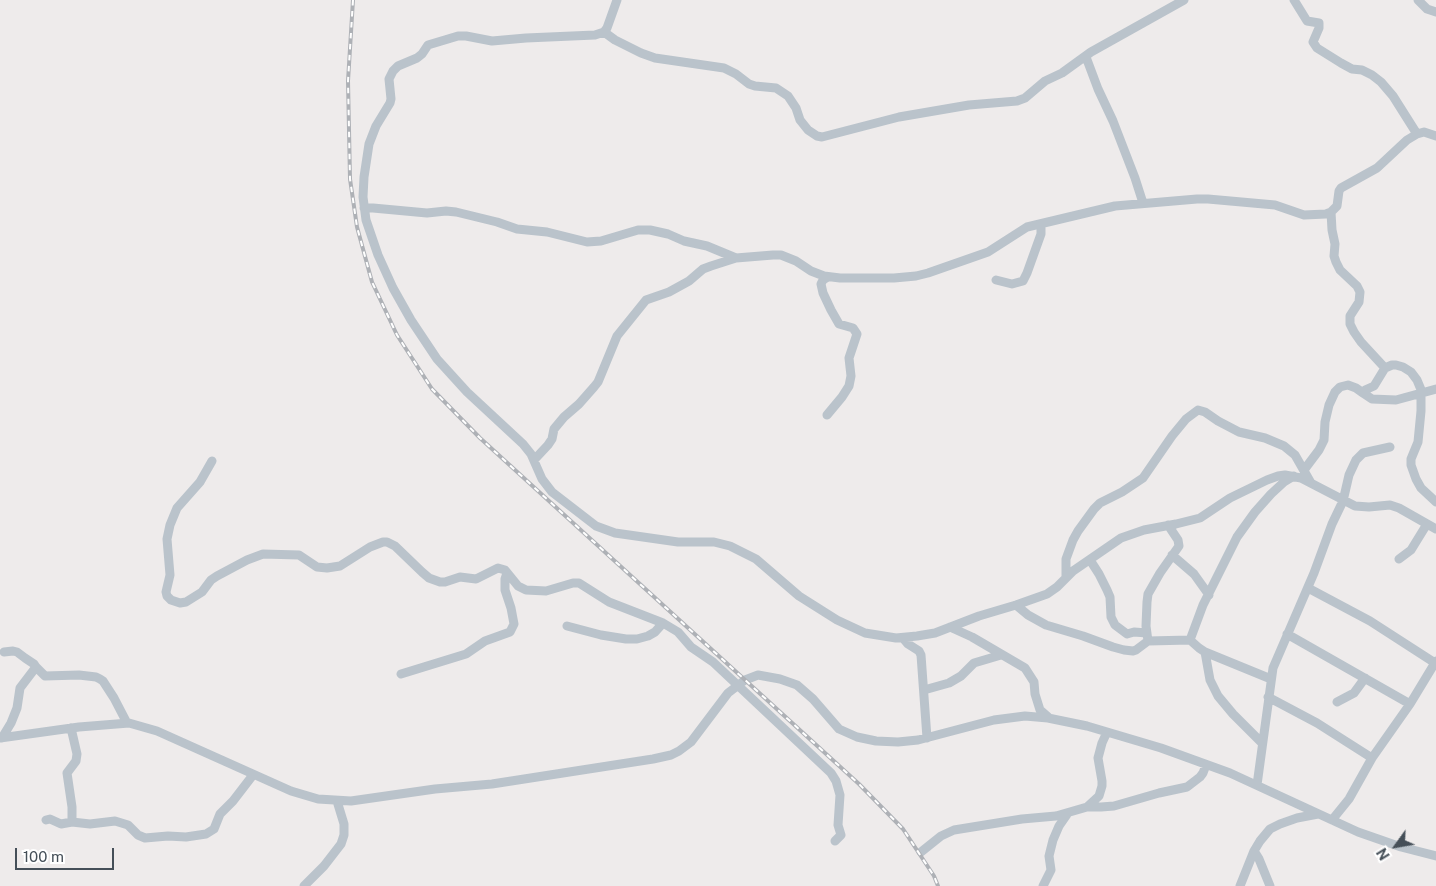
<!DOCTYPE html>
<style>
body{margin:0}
#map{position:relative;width:1436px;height:886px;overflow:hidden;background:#eeebeb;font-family:"Public Sans",sans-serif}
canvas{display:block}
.north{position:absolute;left:1371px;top:821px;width:50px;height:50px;-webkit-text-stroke:4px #fff;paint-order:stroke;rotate:238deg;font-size:14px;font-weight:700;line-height:20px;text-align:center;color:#454f58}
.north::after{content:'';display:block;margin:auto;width:18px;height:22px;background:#454f58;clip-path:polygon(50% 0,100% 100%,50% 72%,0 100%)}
.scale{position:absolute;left:15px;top:848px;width:99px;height:22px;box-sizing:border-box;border:2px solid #454f58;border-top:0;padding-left:6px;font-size:15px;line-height:18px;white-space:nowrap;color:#454f58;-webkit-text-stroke:4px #fff;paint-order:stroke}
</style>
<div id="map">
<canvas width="1436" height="886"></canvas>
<div class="north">N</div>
<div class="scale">100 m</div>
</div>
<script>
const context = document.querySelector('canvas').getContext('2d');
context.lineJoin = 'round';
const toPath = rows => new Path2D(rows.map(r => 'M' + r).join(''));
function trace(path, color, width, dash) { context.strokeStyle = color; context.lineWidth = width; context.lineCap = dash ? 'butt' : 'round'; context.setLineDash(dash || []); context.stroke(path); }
trace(toPath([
 [617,0,607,28,604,32,615,40,641,53,655,58,724,68,736,74,749,84,755,86,776,88,788,96,796,108,800,120,808,130,817,136,822,137,899,117,969,105,1017,101,1025,98,1045,81,1062,73,1091,52,1184,0],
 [1294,0,1307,21,1319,23,1319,28,1313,42,1317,48,1341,63,1352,69,1362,70,1372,75,1381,82,1393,96,1417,134],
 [1418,0,1427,9,1436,12],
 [604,32,595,35,526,38,492,41,466,36,458,36,428,45,422,54,417,58,398,66,393,71,389,79,391,99,390,103,376,126,369,144,364,177,363,197,366,220,378,255,393,288,411,320,437,359,467,392,523,444,531,454,542,479,552,492,596,526,615,533,678,542,714,542,730,546,756,559,799,596,837,620,865,633,896,638,917,636,935,633,979,616,1016,605,1047,594,1057,587,1073,571,1121,538,1144,530,1176,524,1200,518,1230,498,1267,480,1278,476,1285,475,1301,478,1355,506,1369,507,1390,505,1399,508,1436,529],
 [1086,57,1098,89,1113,121,1135,178,1143,203],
 [364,208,373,208,427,213,446,211,456,212,497,222,517,229,547,232,587,242,601,241,638,230,650,230,668,234,684,241,707,246,736,258,773,255,781,255,796,261,811,271,824,276,840,278,894,278,916,276,928,273,988,252,1027,227,1115,206,1197,199,1208,199,1275,205,1304,215,1326,214,1331,212,1337,206,1339,191,1341,188,1377,168,1407,140,1417,134,1424,132,1436,136],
 [1331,212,1332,230,1335,244,1334,256,1336,262,1340,270,1357,286,1360,292,1359,302,1350,316,1350,324,1354,332,1361,342,1385,368],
 [996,280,1012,284,1023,281,1027,273,1041,234,1041,224],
 [1363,393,1372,399,1396,400,1436,389],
 [1421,393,1421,411,1418,442,1411,459,1411,465,1416,479,1421,488,1436,502],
 [827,415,842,397,849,386,851,376,849,358,857,334,853,328,839,324,831,310,823,293,821,284,823,280,828,277],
 [534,460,548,445,552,439,554,429,564,417,579,404,594,387,598,382,617,336,646,300,669,292,689,281,703,269,711,266,736,258],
 [212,461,200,482,177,508,170,525,167,539,170,575,166,592,167,596,171,600,180,603,186,602,202,592,211,580,217,576,247,560,263,554,299,555,317,567,327,568,340,566,370,547,383,542,387,542,395,546,422,572,429,578,440,582,445,582,460,577,476,579,498,568,505,570,518,586,526,590,546,591,573,583,579,583,609,602,663,623,678,632,691,647,713,662,831,773,836,781,840,795,838,825,841,835,835,841],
 [1304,470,1319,450,1324,440,1325,422,1329,405,1335,392,1340,387,1348,385,1356,388,1363,393,1365,390,1374,386,1385,368,1392,365,1396,365,1403,367,1411,372,1417,380,1422,392],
 [1172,555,1194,574,1209,595],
 [1399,559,1411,550,1427,524],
 [1090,560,1099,574,1107,590,1110,597,1111,617,1115,625,1127,634,1134,632,1147,633],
 [1066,577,1066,559,1073,540,1078,531,1094,509,1100,503,1122,492,1143,478,1172,436,1186,419,1198,410,1205,412,1218,421,1239,432,1265,438,1284,446,1295,455,1311,483],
 [1308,588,1370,621,1435,663],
 [1016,605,1028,615,1046,625,1083,636,1113,647,1124,650,1133,651,1136,650,1148,641,1190,640,1199,648,1205,652,1271,679],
 [567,626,601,635,626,639,637,639,648,636,655,632,663,623],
 [950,627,972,637,1025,668,1034,682,1035,694,1040,710,1048,717],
 [1287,634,1410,704],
 [903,638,908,644,919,651,921,655,927,738],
 [1190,640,1203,605,1237,537,1255,512,1271,494,1284,482,1294,476],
 [1148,641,1146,626,1147,602,1148,594,1160,573,1179,546,1178,540,1168,525],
 [1205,652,1210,680,1218,696,1233,714,1262,743],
 [36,667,45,676,79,675,96,677,100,679,103,681,114,698,127,723],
 [401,674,466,654,485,641,510,632,514,624,511,608,505,590,505,579,507,573],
 [924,690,949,683,961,676,974,663,1001,655],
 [1268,697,1317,723,1372,758],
 [1337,702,1354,693,1365,678],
 [71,728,77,754,76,761,67,773,72,807,72,822],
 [0,738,79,727,129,723,157,731,291,791,318,799,351,801,435,789,492,784,653,759,671,755,679,751,691,742,728,693,745,680,758,675,780,679,797,685,813,699,839,729,857,737,876,741,898,742,918,740,994,720,1025,716,1048,718,1087,726,1161,748,1230,773,1358,832,1401,847,1436,856],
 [2,738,11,723,17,708,20,688,36,667,34,664,25,658,17,652,13,651,4,652],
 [1257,785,1273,668,1314,573,1332,524,1343,501,1349,475,1356,460,1363,453,1390,447],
 [1087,807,1101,807,1114,806,1159,793,1187,787,1200,777,1203,773,1206,765],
 [46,820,50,819,61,824,72,822,90,824,115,821,128,825,138,835,145,838,168,836,186,837,206,834,214,829,220,814,233,801,253,775],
 [1332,820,1349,799,1372,758,1410,704,1436,661],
 [1254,851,1259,859,1270,886],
 [921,852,941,836,954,830,1022,819,1056,816,1087,807,1099,796,1102,786,1102,781,1098,758,1102,743,1107,732],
 [304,886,324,866,341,844,344,835,344,824,337,801],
 [1043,886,1051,870,1049,856,1053,840,1059,826,1068,813],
 [1240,886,1254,851,1260,841,1270,829,1280,824,1297,818,1318,814]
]), '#bac3cb', 9);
const rail = toPath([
 [353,0,348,81,350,179,357,227,372,282,397,335,432,389,480,438,859,784,903,829,934,876,938,886]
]);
trace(rail, '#aeb1b6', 4);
trace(rail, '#fff', 2, [5.5]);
</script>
